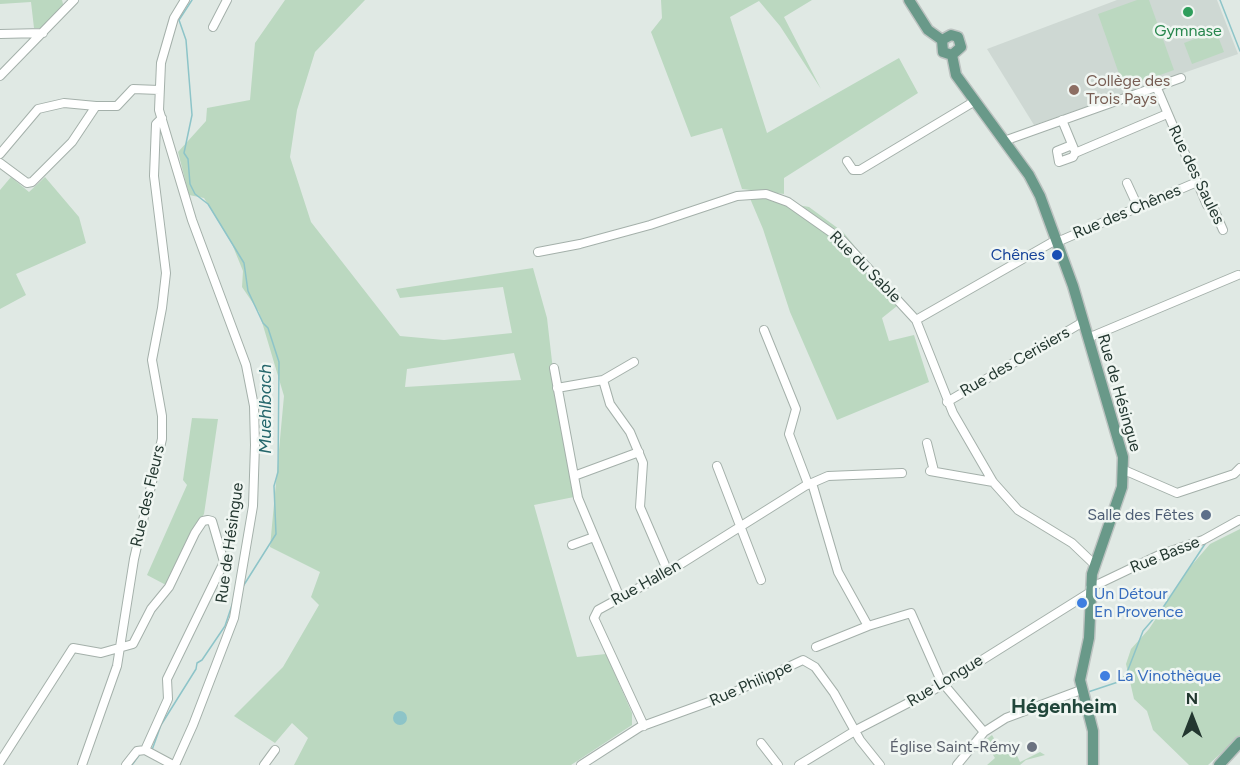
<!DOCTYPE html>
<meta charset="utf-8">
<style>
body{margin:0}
#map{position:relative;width:1240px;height:765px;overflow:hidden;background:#e0e9e4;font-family:Figtree,sans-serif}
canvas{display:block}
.north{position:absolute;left:1162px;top:687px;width:60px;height:60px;-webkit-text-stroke:4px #f0f6f2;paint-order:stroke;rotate:0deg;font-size:16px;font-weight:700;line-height:24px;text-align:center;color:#233730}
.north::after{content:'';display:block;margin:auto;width:21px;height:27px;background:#233730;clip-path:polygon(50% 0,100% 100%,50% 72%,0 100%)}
</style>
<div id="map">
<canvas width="1240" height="765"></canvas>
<div class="north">N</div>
</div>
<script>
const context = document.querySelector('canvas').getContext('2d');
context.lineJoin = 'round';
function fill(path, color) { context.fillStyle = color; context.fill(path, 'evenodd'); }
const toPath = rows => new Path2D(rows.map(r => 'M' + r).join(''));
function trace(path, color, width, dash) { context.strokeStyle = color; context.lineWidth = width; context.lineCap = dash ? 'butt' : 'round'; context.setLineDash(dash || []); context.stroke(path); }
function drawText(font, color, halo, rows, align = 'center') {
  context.font = font + ' Figtree,sans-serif'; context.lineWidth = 5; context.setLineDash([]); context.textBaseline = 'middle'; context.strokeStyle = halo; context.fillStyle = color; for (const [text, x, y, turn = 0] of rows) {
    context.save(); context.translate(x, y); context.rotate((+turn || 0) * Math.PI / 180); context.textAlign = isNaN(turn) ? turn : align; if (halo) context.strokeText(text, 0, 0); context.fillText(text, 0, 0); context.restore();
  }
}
fill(toPath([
 [1117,0,1217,0,1238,54,1034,125,987,49]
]), '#ced8d3');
fill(toPath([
 [0,0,62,0,64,8,47,28,34,28,31,2,0,4],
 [285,0,365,0,315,52,297,110,290,157,311,222,400,336,444,340,512,333,503,287,400,298,396,289,533,268,547,318,557,405,574,497,534,505,577,657,606,654,632,713,632,725,571,765,294,765,308,738,292,723,275,743,234,716,283,667,319,605,311,597,320,572,270,547,284,396,259,312,242,287,243,271,232,244,204,198,189,195,178,152,206,121,207,108,250,100,255,43],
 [514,353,521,380,405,387,407,369],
 [661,0,812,0,784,17,821,89,780,26,759,1,730,17,767,133,899,58,918,93,784,178,784,194,742,189,722,128,691,137,651,32,662,18],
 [1137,0,1149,0,1174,70,1124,88,1098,14],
 [1216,31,1224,52,1192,64,1184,43],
 [11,177,29,192,45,177,79,217,86,243,16,274,26,295,0,309,0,190],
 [749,196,809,207,843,232,871,266,897,306,882,318,889,341,914,335,929,382,837,420,790,312,763,229],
 [192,418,218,419,204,514,187,540,166,585,147,575,187,485,183,480],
 [1240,529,1240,736,1208,765,1189,765,1153,730,1147,711,1134,699,1126,664,1131,649,1149,629,1191,566,1210,544],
 [992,735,999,747,1010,741,1020,762,1040,752,1045,755,1026,760,1020,765,987,765,995,758,984,741]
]), '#bbd8c0');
fill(toPath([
 '393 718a7 7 0 1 1 14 0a7 7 0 1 1-14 0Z'
]), '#8dc4c8');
trace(toPath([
 [192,0,179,20,186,40,192,115,184,153,188,159,190,184,195,194,208,204,244,263,248,291,263,323,268,328,279,362,278,472,274,486,276,534,242,588],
 [1220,0,1240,51],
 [1088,692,1118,682,1126,675,1143,631,1162,609,1205,544],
 [152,750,161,725,196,669,197,663,202,660,225,626,234,599],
 [132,765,140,754,146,754]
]), '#8dc4c8', 1.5);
const minor = toPath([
 [213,27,227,0],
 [0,34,43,33],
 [0,76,74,0],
 [1156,86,1207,205,1213,207,1223,230],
 [1062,120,1074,149],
 [1004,141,1181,78],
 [1072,145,1057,151,1059,162,1073,157,1075,153,1167,114],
 [0,154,38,109,64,103,96,106],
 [847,161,853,170,860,170,975,101],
 [0,163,27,183,32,182,72,142,96,106,117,106,133,89,159,90],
 [1127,183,1138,207],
 [1057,242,1197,182],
 [538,252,580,244,650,225,737,196,766,194,788,202,842,240,916,320,953,413,993,482,1018,510,1072,543,1094,564],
 [916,320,1056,240],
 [764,330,796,409,789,434,808,484],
 [1088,338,1238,275],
 [554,368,578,498,620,598],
 [603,380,610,404,630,432,643,463,640,507,668,572],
 [557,388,603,380,634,362],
 [947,402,1083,322],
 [927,443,934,471],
 [717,466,761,580],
 [1124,470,1177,493,1234,474,1240,468],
 [930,471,993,482],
 [574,476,639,452],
 [812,483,838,572,868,626],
 [572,545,594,537],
 [1090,588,1159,555,1203,540,1239,520],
 [816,647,868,626,911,613,941,681,984,732],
 [644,726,594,618,598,610,668,572,805,486,828,476,902,473],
 [761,743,778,765],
 [0,762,73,648,101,653,133,644,151,609,169,587,195,533,203,521,208,520,212,521,224,562,167,679,168,699,145,750,173,765],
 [82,765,117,666,134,559,162,439,162,416,152,360,162,308,166,273,154,176,156,124,162,118],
 [126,765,137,751,145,750],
 [175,765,193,725,234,618,253,506,255,445,254,406,246,365,192,220,159,110,161,63,174,18,185,0],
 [264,765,275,750],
 [581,765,640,727,728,695,803,660,815,667,834,693,860,740,880,765],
 [799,765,858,729,939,687,1089,593],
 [957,765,984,732,1006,718,1081,690]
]);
const major = toPath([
 [909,0,928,30,942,40],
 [942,40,951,35,958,37,961,47,952,55],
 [942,40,943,52,952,55],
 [952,55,956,75,1029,175,1040,196,1073,286,1123,457,1122,487,1092,574,1089,638,1080,680,1093,731,1093,765],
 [1219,765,1240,742]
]);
trace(minor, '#a4b0aa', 10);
trace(major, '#bdc3c1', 13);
trace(minor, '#fff', 8);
trace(major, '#699989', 10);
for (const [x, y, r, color] of [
 [1188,12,6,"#2e9e5b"],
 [1074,90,6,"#8d6e63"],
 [1057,255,6,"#1a4fb4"],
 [1206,515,6,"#5c6f8a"],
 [1082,603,6,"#3f7fe0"],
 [1105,676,6,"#3f7fe0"],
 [1032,747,6,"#6b7280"]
]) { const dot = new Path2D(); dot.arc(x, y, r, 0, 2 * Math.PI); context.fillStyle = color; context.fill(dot); trace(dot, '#f0f6f2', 2); }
drawText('16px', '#27864d', '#f0f6f2', [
 ["Gymnase",1188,31]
]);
drawText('16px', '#785e54', '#f0f6f2', [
 ["Collège des",1086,81],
 ["Trois Pays",1086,99]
], 'left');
drawText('16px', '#233730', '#f0f6f2', [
 ["Rue des Saules",1196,175,64],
 ["Rue des Chênes",1127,212,-23],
 ["Rue du Sable",865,267,45],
 ["Rue des Cerisiers",1015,362,-30],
 ["Rue de Hésingue",1119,393,74],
 ["Rue des Fleurs",148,496,-77],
 ["Rue de Hésingue",230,543,-82],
 ["Rue Basse",1165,555,-22],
 ["Rue Hallen",646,583,-29],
 ["Rue Longue",945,681,-31],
 ["Rue Philippe",751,684,-24]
]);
drawText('16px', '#164399', '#f0f6f2', [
 ["Chênes",1045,255]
], 'right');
drawText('16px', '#4e5e75', '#f0f6f2', [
 ["Salle des Fêtes",1194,515]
], 'right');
drawText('16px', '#366cbe', '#f0f6f2', [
 ["Un Détour",1094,594],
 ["En Provence",1094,612],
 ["La Vinothèque",1117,676]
], 'left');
drawText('16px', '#5b616d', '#f0f6f2', [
 ["Église Saint-Rémy",1020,747]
], 'right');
drawText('italic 18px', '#24666b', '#f0f6f2', [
 ["Muehlbach",266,409,-90]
]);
drawText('bold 20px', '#21463a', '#f0f6f2', [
 ["Hégenheim",1064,707]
]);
</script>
